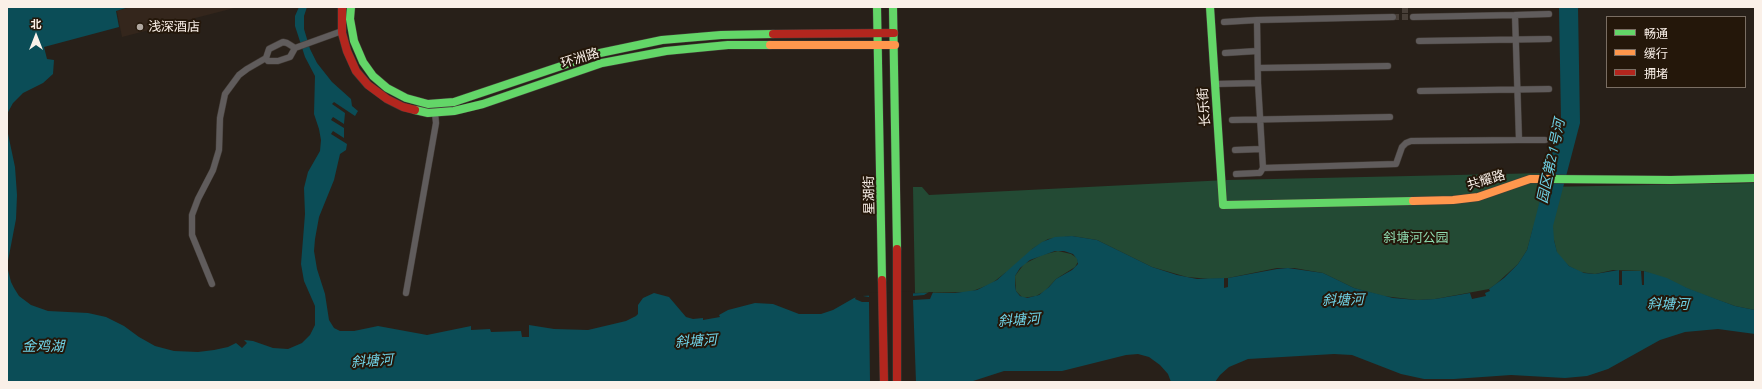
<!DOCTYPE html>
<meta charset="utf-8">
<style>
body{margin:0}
#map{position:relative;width:1762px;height:389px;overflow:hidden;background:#282019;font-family:Ubuntu,"Noto Sans SC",sans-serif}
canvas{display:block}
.frame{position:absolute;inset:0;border:8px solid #faf0e8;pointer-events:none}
.legend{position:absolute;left:1606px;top:16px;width:140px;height:72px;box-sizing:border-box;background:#24170a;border:1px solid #7a6e63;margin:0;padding:5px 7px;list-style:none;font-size:12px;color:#faf0e8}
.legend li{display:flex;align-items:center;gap:8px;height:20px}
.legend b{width:20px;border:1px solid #7a6e63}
.north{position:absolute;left:16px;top:16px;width:40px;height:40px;-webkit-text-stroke:3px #24170a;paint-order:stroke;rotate:0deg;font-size:11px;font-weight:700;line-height:16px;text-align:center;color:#faf0e8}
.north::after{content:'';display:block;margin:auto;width:14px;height:18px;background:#faf0e8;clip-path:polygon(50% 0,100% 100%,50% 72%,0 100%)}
</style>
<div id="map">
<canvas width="1762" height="389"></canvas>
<div class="frame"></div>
<ul class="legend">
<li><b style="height:5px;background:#63d668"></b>畅通</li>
<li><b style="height:5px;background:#ff974d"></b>缓行</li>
<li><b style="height:5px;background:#b3261e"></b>拥堵</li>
</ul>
<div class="north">北</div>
</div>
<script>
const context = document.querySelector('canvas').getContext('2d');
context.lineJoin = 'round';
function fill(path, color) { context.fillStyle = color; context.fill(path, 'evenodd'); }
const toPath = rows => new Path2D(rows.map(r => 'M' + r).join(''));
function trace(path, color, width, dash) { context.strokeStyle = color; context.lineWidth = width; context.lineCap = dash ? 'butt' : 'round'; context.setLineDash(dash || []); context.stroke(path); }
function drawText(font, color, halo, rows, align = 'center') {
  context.font = font + ' Ubuntu,"Noto Sans SC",sans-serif'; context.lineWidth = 4; context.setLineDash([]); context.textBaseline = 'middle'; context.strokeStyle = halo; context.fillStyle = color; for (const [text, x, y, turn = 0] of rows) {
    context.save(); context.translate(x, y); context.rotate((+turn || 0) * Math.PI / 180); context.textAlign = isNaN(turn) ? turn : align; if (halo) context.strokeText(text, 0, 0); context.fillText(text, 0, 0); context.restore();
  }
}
fill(toPath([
 [131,7,238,7,122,37,117,11]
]), '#34261c');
fill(toPath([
 [1547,173,1544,187,1755,183,1755,310,1735,306,1701,294,1644,271,1613,270,1595,274,1580,272,1569,266,1561,258,1557,253,1554,240,1533,228,1527,250,1518,264,1496,284,1489,289,1435,299,1417,300,1383,296,1354,288,1323,273,1294,268,1277,268,1228,278,1210,279,1187,277,1152,267,1097,240,1072,236,1048,239,1032,249,1026,263,1042,255,1058,251,1071,254,1077,258,1078,262,1075,267,1056,279,1045,291,1036,296,1023,298,1016,291,1015,276,1024,264,1005,273,991,284,970,292,915,293,913,187,922,187,929,195,1227,180]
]), '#234a34');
fill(toPath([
 [7,7,129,7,116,11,119,27,44,47,47,59,54,60,53,74,43,83,23,93,13,103,7,114],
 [299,7,307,7,304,16,304,29,310,49,317,63,332,82,351,99,352,106,358,111,355,116,334,102,332,104,345,113,344,124,333,117,331,120,344,128,344,138,333,131,331,134,347,144,346,150,340,154,334,180,319,217,315,239,314,251,317,269,325,294,329,320,334,328,340,331,354,331,378,326,427,335,471,326,471,330,490,329,491,332,521,331,522,337,529,337,529,325,554,329,588,330,626,321,636,316,638,314,638,305,643,298,654,293,669,297,686,317,693,319,703,318,703,320,720,317,719,315,728,310,755,303,773,304,799,314,821,314,833,310,854,298,862,296,921,293,955,293,977,290,997,280,1032,249,1042,242,1055,237,1072,236,1097,240,1152,267,1177,275,1197,279,1224,278,1224,288,1228,287,1228,278,1277,269,1288,268,1323,273,1354,288,1393,298,1417,300,1435,299,1470,293,1472,299,1486,296,1485,293,1490,291,1489,289,1504,278,1518,264,1527,250,1561,120,1559,7,1578,7,1580,123,1553,226,1554,240,1557,252,1569,266,1584,273,1595,274,1619,270,1619,285,1622,285,1622,271,1641,271,1642,285,1644,285,1644,271,1667,278,1687,288,1716,299,1735,306,1755,310,1755,334,1718,329,1685,332,1660,340,1608,369,1587,376,1565,378,1511,375,1454,379,1424,379,1401,374,1352,355,1334,354,1248,359,1229,367,1220,375,1215,382,1171,382,1168,374,1160,365,1149,357,1138,354,1126,355,1062,371,1004,371,970,382,7,382,7,129,15,167,17,195,16,219,7,266,11,282,14,288,19,296,31,305,48,311,88,313,106,317,124,326,139,337,155,346,174,351,198,352,214,350,228,347,236,343,242,348,247,343,244,340,253,341,273,348,288,349,302,343,310,335,315,325,315,306,304,281,301,264,305,214,304,188,308,172,320,151,321,140,319,129,314,114,315,76,305,57,295,26,295,16],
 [1055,251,1064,251,1073,254,1077,259,1078,264,1072,270,1056,279,1049,287,1039,295,1027,298,1020,296,1016,291,1015,285,1015,276,1020,268,1030,260]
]), '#0b4d57');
fill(toPath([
 [913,291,913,296,924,295,929,292,933,292,930,299,913,300,916,382,870,382,869,302,862,302,855,299,857,295,869,297,869,293]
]), '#282019');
trace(toPath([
 [1405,7,1405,17],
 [1393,17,1413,17]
]), '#483f38', 6, [6, 3]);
const street = toPath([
 [1515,15,1549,14],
 [1224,22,1257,20],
 [1419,41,1549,39],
 [1225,53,1257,51],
 [266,58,268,61,278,61,290,57,295,48,342,31],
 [266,58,269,49,283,42,287,43,295,48],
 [1258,68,1388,66],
 [1258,83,1257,20,1393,17],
 [1215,84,1258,83,1263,168,1396,164,1402,147,1406,143,1411,141,1519,140,1515,15,1413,17],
 [1420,91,1549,89],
 [1232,120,1390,117],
 [1519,140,1545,140],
 [1235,150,1261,149],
 [1236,174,1257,173,1260,173,1263,168],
 [212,284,192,235,192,215,198,199,213,170,219,150,220,118,225,94,239,75,247,69,266,58],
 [406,293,436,123,435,113]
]);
const fast = toPath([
 [351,7,350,19,354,41,363,62,373,76,387,88,406,98,428,104,454,102,600,53,662,40,721,35,773,34],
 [877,7,882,280],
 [893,7,897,249],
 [1210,7,1223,205,1413,201],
 [415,110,428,113,454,111,483,104,602,63,666,51,728,45,770,45],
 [1550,179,1671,180,1755,178]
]);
const slow = toPath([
 [770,45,895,45],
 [1413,201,1453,200,1478,197,1530,179,1550,179]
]);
const jam = toPath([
 [342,7,342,33,347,51,356,71,368,85,387,99,403,107,415,110],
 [773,34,894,33],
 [897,249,897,382],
 [882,280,884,382]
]);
trace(street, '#443d38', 7);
trace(fast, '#443d38', 9);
trace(slow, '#443d38', 9);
trace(jam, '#443d38', 9);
trace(street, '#605c5c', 6);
trace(fast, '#63d668', 8);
trace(slow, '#ff974d', 8);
trace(jam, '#b3261e', 8);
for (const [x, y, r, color] of [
 [140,27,4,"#b0a7a0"]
]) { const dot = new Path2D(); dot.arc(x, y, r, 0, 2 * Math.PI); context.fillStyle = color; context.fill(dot); trace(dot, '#24170a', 1.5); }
drawText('13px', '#faf0e8', '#24170a', [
 ["浅深酒店",148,27]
], 'left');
drawText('13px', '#faf0e8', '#24170a', [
 ["环洲路",580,58,-17],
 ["长乐街",1204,107,-94],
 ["共耀路",1486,180,-17],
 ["星湖街",869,195,-91]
]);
drawText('13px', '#8fdbb0', '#24170a', [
 ["斜塘河公园",1416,238]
]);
drawText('italic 14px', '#70d4e8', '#24170a', [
 ["园区第21号河",1551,161,-78],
 ["斜塘河",1343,300,-1],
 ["斜塘河",1668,304,1],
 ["斜塘河",1019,320,-4],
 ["斜塘河",696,341,-4],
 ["金鸡湖",43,346],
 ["斜塘河",372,361,-4]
]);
</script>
